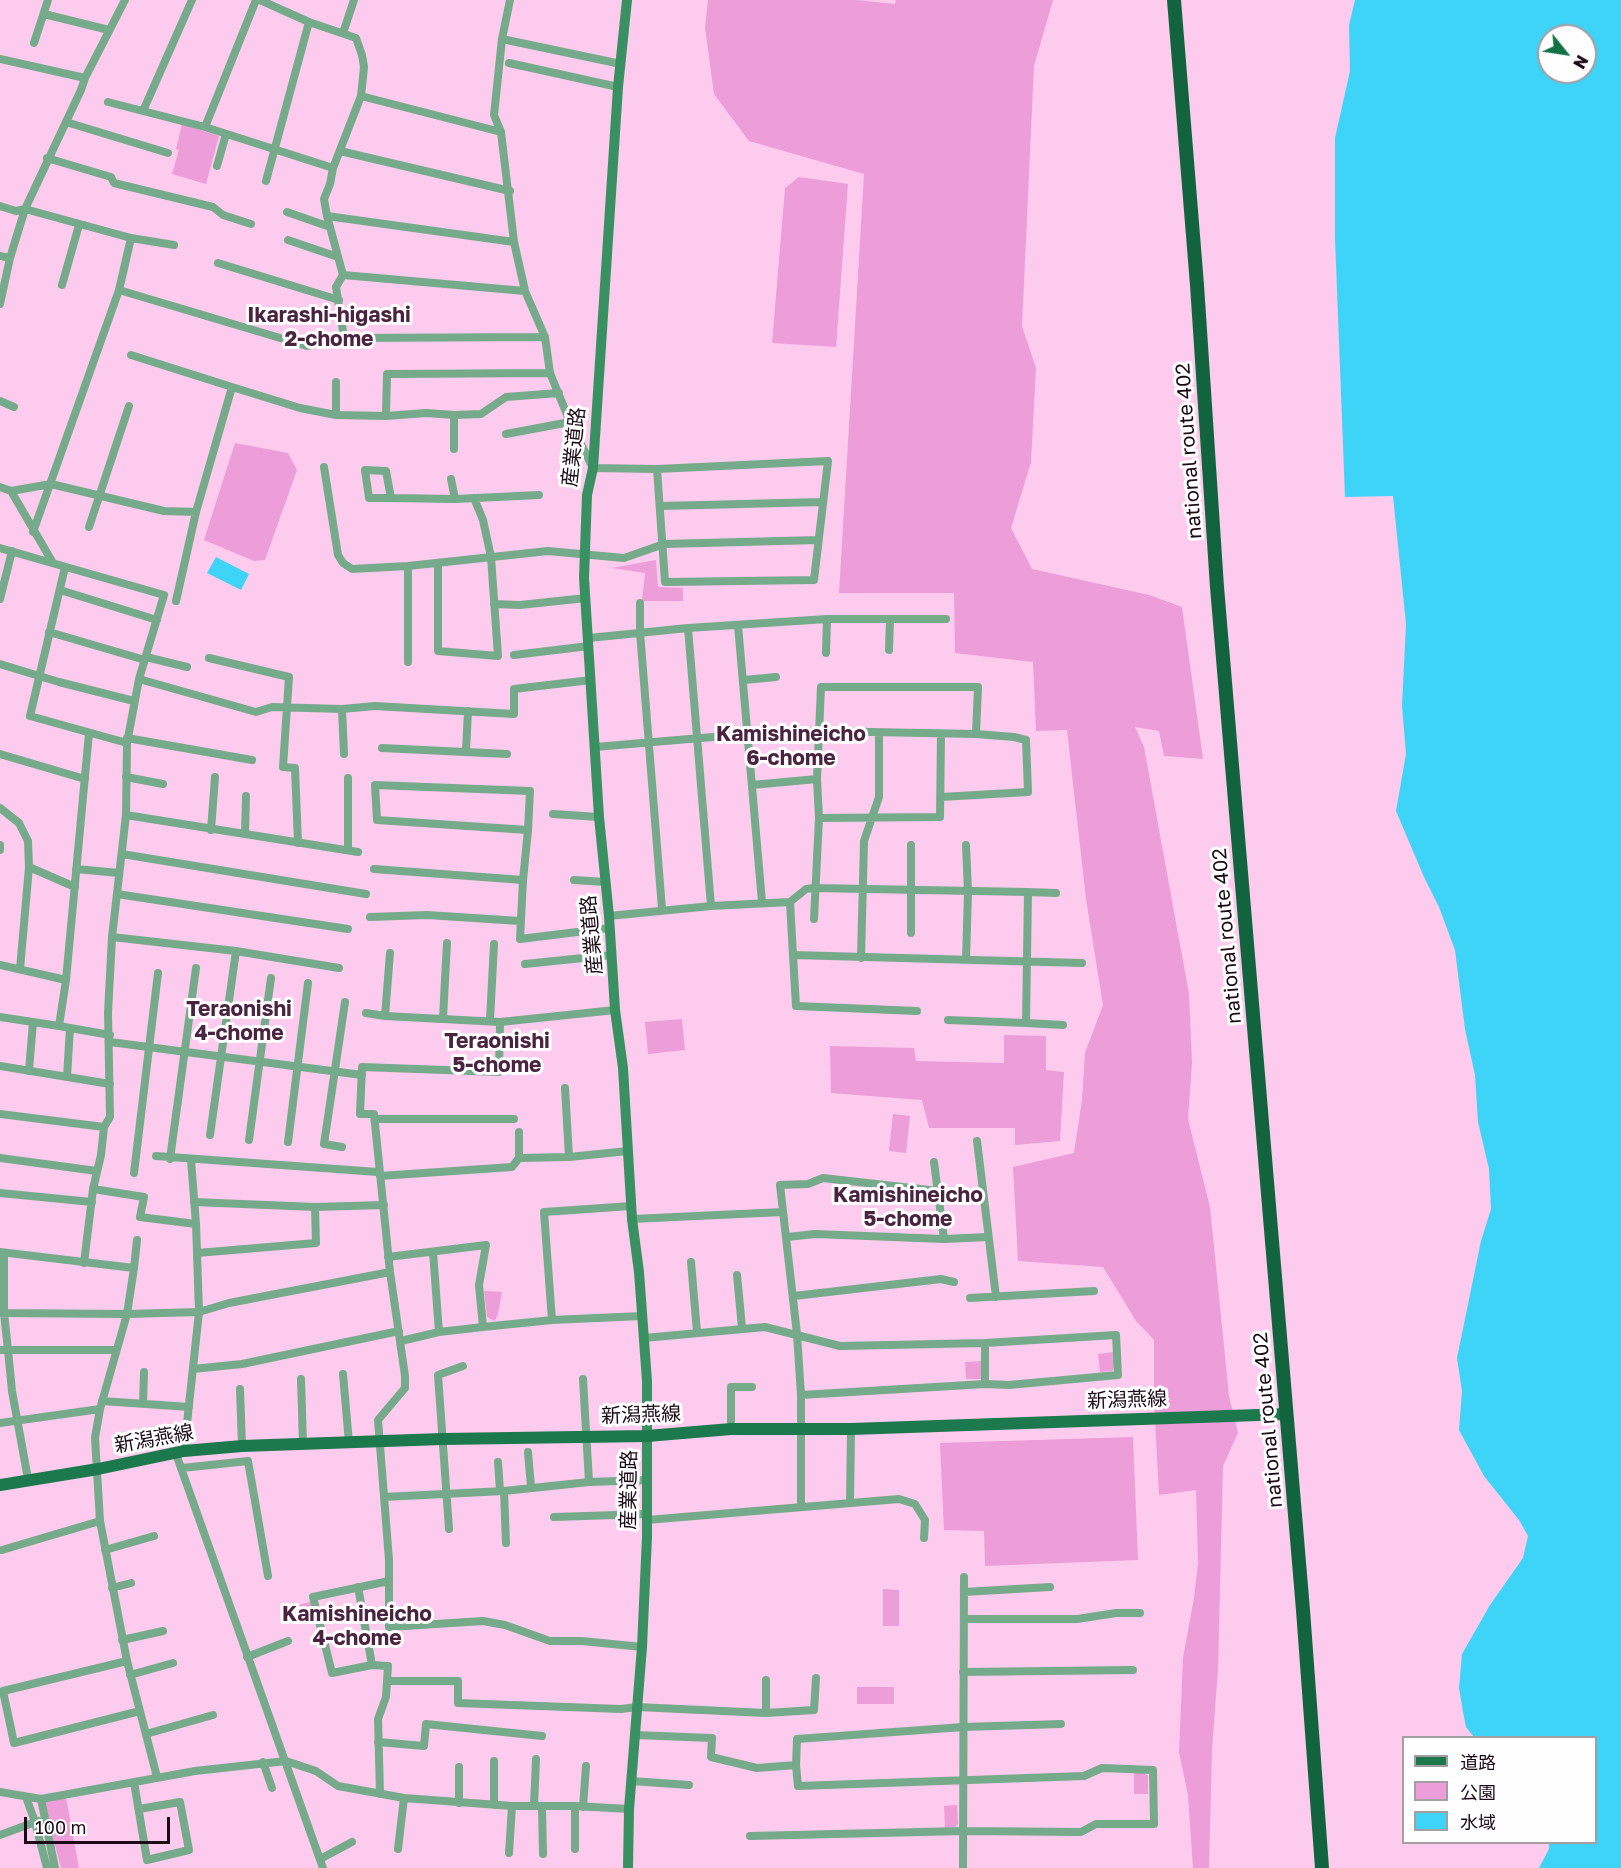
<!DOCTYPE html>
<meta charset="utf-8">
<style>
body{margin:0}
#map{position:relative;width:1621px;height:1868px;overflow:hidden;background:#fdcbee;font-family:"Golos Text","Noto Sans JP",sans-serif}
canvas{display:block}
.legend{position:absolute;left:1402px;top:1736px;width:195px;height:108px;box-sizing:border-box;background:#fefefe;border:2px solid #a49da2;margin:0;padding:8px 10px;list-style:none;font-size:18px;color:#1c0b17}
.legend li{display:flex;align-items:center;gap:12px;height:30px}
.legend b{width:30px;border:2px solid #a49da2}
.north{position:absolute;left:1537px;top:24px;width:60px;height:60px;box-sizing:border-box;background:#fefefe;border:2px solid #a49da2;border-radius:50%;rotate:120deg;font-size:16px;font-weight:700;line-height:24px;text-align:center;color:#1c0b17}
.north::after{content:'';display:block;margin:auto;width:21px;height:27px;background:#147146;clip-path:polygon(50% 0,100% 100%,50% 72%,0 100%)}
.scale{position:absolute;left:24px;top:1817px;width:146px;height:27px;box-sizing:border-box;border:3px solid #1c0b17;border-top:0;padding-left:8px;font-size:18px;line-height:21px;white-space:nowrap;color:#1c0b17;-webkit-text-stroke:4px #fefefe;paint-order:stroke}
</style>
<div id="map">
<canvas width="1621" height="1868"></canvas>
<ul class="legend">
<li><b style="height:8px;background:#1b794d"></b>道路</li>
<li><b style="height:16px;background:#ed9dd7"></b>公園</li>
<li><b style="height:16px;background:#3dd4f7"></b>水域</li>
</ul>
<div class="north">N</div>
<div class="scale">100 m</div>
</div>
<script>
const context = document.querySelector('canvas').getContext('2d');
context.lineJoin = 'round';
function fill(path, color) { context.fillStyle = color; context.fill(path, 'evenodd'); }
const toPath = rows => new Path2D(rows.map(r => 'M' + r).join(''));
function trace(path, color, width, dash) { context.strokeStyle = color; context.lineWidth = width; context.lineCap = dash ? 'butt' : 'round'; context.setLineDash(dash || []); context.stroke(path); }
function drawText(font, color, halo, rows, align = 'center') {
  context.font = font + ' "Golos Text","Noto Sans JP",sans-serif'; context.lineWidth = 6; context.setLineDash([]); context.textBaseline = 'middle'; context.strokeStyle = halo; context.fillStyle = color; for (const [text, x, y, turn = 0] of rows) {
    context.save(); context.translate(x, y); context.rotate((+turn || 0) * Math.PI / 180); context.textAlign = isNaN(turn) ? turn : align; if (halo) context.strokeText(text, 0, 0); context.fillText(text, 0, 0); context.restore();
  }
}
fill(toPath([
 [708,0,857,0,895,4,896,0,1053,0,1034,66,1022,326,1036,368,1031,462,1011,528,1032,569,1149,595,1182,607,1203,759,1164,756,1159,731,1135,727,1144,747,1189,994,1192,1063,1188,1119,1210,1207,1229,1396,1238,1433,1223,1466,1218,1669,1212,1750,1209,1868,1193,1868,1188,1795,1179,1752,1183,1658,1194,1598,1198,1563,1196,1490,1159,1495,1154,1402,1154,1340,1136,1321,1103,1267,1018,1261,1013,1167,1074,1153,1082,1100,1085,1053,1103,1005,1086,899,1067,730,1036,731,1033,662,955,653,954,593,839,593,864,174,749,141,714,94,705,28],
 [182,124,219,136,206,184,172,174,179,150,176,149],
 [799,177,848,184,836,347,772,343,785,188],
 [235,443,288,453,297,470,265,560,254,561,204,540],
 [656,560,658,587,683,588,683,601,642,601,645,573,612,568],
 [682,1019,685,1050,648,1054,645,1022],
 [1004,1035,1046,1036,1046,1070,1064,1072,1060,1141,1015,1145,1015,1128,929,1128,922,1100,831,1093,830,1046,914,1048,916,1061,1004,1063],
 [893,1114,910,1116,906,1153,889,1151],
 [484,1291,502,1292,498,1314,495,1321,487,1317],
 [1114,1352,1115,1367,1112,1371,1100,1372,1098,1354],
 [983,1361,981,1379,966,1379,965,1362],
 [1133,1437,1138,1560,985,1566,984,1531,944,1530,940,1443],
 [883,1589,899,1590,899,1626,883,1626],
 [310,1602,312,1606,315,1616,297,1621,294,1606],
 [857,1687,894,1687,894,1704,857,1704],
 [1134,1773,1144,1773,1148,1776,1148,1794,1134,1794],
 [66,1797,79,1868,61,1868,43,1801],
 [957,1805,958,1824,955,1827,945,1828,944,1806]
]), '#ed9dd7');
fill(toPath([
 [1355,0,1621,0,1621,1868,1539,1868,1549,1849,1549,1843,1596,1842,1596,1738,1474,1737,1466,1727,1463,1712,1459,1688,1462,1654,1490,1605,1523,1558,1528,1536,1519,1520,1484,1476,1459,1430,1462,1391,1457,1358,1481,1241,1491,1209,1489,1169,1478,1122,1475,1075,1465,1029,1455,950,1439,907,1424,877,1396,811,1406,754,1402,706,1406,624,1393,496,1345,497,1335,238,1335,138,1350,71,1349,25],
 [1549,36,1585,36,1585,72,1549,72],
 [216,557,249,574,241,590,207,573]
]), '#3dd4f7');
trace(toPath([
 [260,0,309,22,356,38,362,55,364,67,361,96,333,168,330,184,324,199,327,216,514,242],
 [510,0,502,39,494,115,501,132,514,242,525,291,545,337,550,373,570,422,593,468,657,469,828,461,814,580,665,582,657,469],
 [44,14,109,30],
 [343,33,354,0],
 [502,39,621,64],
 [34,43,48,0],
 [0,59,85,78],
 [509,63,618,87],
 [361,96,501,132],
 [108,102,205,127,333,168],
 [143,111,192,0],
 [66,122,168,153],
 [205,127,256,0],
 [340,151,510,191],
 [47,158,111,177,114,183,213,207,223,215,251,224],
 [217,166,226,134],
 [266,181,309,22],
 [0,206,16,211,25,209,131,238,119,290,33,532],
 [287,212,330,227],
 [327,216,343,275,525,291],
 [131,238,174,245],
 [288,240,338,257],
 [0,256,10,258],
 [218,263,339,300],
 [343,275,336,287,344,338],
 [62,285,79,225],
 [119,290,307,346,344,338,545,337],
 [0,304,10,258,25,209,81,90,85,78,125,0],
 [131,355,232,387],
 [336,382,336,415],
 [0,401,14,407],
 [386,416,387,374,550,373],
 [506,434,570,422],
 [454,449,454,415],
 [324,467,338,555,343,563,352,569,408,566,548,551,624,558,664,544,818,540],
 [451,479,455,499],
 [0,487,11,491,51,484,164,511,196,512],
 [11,491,53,563],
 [391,498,386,471,365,470,369,498,391,498,455,499,539,495],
 [661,506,822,502],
 [89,527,129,406],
 [0,548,164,595,139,679,127,743,126,815,112,937,108,1013,110,1117,104,1127,101,1155,93,1189,84,1263],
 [438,563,438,651,498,656,491,557,483,520,474,498],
 [408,566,408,662],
 [65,567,30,716,127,743],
 [60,590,157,620],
 [0,599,12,551],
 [176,601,196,512,232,387,300,408,336,415,386,416,426,413,454,415,481,414,506,397,559,393],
 [640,603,640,632,662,909],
 [494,604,520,605,586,598],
 [738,625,762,902],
 [688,628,711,906],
 [49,632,145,660],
 [589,638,688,628,827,619,946,619],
 [889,650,890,619],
 [826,653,827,619],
 [514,655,589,646],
 [146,657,187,667],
 [209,658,289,677,283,767,295,768,298,843],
 [0,664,59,682,134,701],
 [139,679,256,712,272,707,342,709,375,706,514,714,514,689,591,680],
 [744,680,776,677],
 [342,709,344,754],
 [127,738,252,760],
 [595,747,748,734,819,731,976,734,1014,737,1026,740,1028,792,941,797],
 [382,748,507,754],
 [466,751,468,711],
 [0,754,85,779],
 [126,777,163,784],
 [752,785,817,779],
 [0,808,19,823,28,841,29,867,20,969],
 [553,814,599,817],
 [126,815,358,852],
 [819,818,940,817,941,734],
 [211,830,215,777],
 [245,834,246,796],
 [0,845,0,850],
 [348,850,348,778],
 [122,854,366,894],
 [29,867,75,887],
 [76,869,119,873],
 [374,869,523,880,520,939,610,928],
 [523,880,528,830,530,791,375,785,377,820,528,830],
 [574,880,605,882],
 [1028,892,1056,893],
 [117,894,348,929],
 [790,902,793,955,1082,963],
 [609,916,711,906,790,902,806,889,814,888,1028,892,1026,1023,948,1020],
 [370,917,427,915,520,921],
 [814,919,819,818,817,779,821,687,978,687,976,734],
 [911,933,911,845],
 [112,937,236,951,339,968],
 [793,955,796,1006,917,1011],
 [861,958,864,841,879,797,879,733],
 [966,960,968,892,966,845],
 [525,964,612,955],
 [0,965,66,980,59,1026,110,1035],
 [66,980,89,733],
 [615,1010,500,1022,499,1072,362,1067,360,1114,374,1114,390,1272,405,1376,405,1388,378,1420,389,1560,389,1627,483,1621,505,1625,550,1641,582,1641,642,1647],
 [366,1013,385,1016,500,1022],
 [385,1016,390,953],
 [0,1017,59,1026],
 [443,1018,447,943],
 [490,1020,494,944],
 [1026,1023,1063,1025],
 [110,1042,362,1075],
 [0,1066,110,1084],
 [29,1071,33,1022],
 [67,1077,70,1028],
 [565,1088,569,1157],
 [0,1114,104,1127],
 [375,1119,514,1119],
 [210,1135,236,951],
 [249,1140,271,978],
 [977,1141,996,1297],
 [288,1142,308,983],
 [342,1147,324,1144,345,1002],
 [156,1156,378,1172],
 [0,1158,97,1171],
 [519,1158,519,1132],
 [170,1159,196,968],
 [934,1162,944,1239],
 [134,1173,158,973],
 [380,1176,512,1167,519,1158,569,1157,628,1151],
 [93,1189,144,1197,140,1217,196,1224],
 [0,1193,92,1202],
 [194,1202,315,1207,384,1205],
 [632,1219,783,1212],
 [787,1237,815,1234,944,1239,988,1237],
 [0,1252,134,1268,127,1314,100,1409,95,1438,100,1521,127,1661,157,1777],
 [433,1252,439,1332],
 [4,1253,4,1313,8,1350,12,1391,28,1479],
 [197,1253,316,1243,315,1207],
 [388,1257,486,1245,479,1285,483,1327],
 [691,1262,697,1332],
 [134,1268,137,1240],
 [737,1275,742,1328],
 [794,1296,941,1279,954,1282],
 [970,1298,1094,1291],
 [0,1313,127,1314,199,1312,229,1303,390,1272],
 [552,1320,544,1212,631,1206],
 [644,1338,765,1327,840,1346,985,1343,1116,1335,1118,1375,1009,1385,985,1384,985,1343],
 [401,1341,439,1332,483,1327,552,1320,642,1316],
 [0,1350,116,1350],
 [193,1369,242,1364,399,1331],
 [343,1374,349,1443],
 [301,1379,303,1444],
 [583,1379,589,1482],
 [240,1389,242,1446],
 [801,1395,985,1384],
 [102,1401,189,1407],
 [143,1404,144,1372],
 [0,1423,100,1409],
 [731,1429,731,1387,752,1387],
 [184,1451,199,1312,196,1224,191,1160],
 [528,1452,531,1487],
 [176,1454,323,1868],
 [498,1462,500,1491],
 [182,1468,248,1461,268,1576],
 [504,1491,506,1543],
 [384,1497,504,1491,589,1482,648,1480],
 [850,1502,851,1429],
 [801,1506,801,1395,797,1334,780,1185,808,1184,823,1178,938,1191],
 [554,1517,647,1514],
 [647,1520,899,1499,915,1504,925,1520,924,1538],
 [449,1529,438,1375,463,1366],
 [2,1550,100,1521],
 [105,1550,154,1536],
 [358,1587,372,1665],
 [112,1588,131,1583],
 [964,1592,1050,1587],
 [964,1619,1077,1619,1116,1613,1140,1613],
 [122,1640,163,1631],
 [247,1657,288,1641],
 [127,1661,3,1691,14,1743,140,1711],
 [963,1672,1133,1670],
 [130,1675,173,1663],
 [387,1681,458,1681,458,1703,621,1709,637,1707,766,1713,814,1710,816,1678],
 [766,1713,766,1680],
 [146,1734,213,1715],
 [635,1735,712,1738,711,1757,757,1768,796,1765,797,1739,963,1727,1061,1724],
 [378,1742,424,1746,426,1724,542,1736],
 [263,1762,272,1788],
 [459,1767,459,1803],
 [631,1781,689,1785],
 [134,1782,147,1860,189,1850,180,1802,139,1809],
 [0,1792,41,1799,195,1771,286,1761,316,1771,338,1786,404,1798,512,1806,575,1806,629,1809],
 [380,1794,378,1719,386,1697,388,1666,372,1665,332,1673,313,1597,389,1581],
 [26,1797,35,1822,47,1868],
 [41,1799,55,1868],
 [494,1805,494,1761],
 [534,1806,536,1759],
 [575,1806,575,1849],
 [542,1807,543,1854],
 [583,1807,586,1766],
 [0,1835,38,1821],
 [750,1836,963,1831,1081,1832,1096,1824,1154,1824,1153,1770,1102,1768,1084,1776,798,1786,796,1765],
 [398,1849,404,1798],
 [509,1853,512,1806],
 [320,1859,352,1842],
 [963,1868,964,1577]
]), '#75aa8a', 8);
trace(toPath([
 [627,0,618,87,593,468,587,495,584,578,599,817,609,916,615,1010,623,1068,632,1219,639,1272,647,1381,647,1537,642,1647,629,1809,628,1868]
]), '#399162', 10);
trace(toPath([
 [0,1485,98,1469,184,1451,242,1446,442,1439,647,1436,731,1429,851,1429,1287,1414]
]), '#1b794d', 12);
trace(toPath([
 [1174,0,1197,285,1217,587,1303,1610,1322,1868]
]), '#12643e', 14);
drawText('20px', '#1c0b17', '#fefefe', [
 ["産業道路",574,447,-84],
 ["national route 402",1189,451,-94],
 ["産業道路",592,935,-95],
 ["national route 402",1227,936,-95],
 ["新潟燕線",1127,1400,-2],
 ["新潟燕線",641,1415,-2],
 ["national route 402",1268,1420,-95],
 ["新潟燕線",154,1439,-10],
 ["産業道路",629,1490,-89]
]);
drawText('bold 21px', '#492340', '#fefefe', [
 ["Ikarashi-higashi",329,315],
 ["2-chome",329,339],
 ["Kamishineicho",791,734],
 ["6-chome",791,758],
 ["Teraonishi",239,1009],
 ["4-chome",239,1033],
 ["Teraonishi",497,1041],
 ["5-chome",497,1065],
 ["Kamishineicho",908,1195],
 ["5-chome",908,1219],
 ["Kamishineicho",357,1614],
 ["4-chome",357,1638]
]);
</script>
